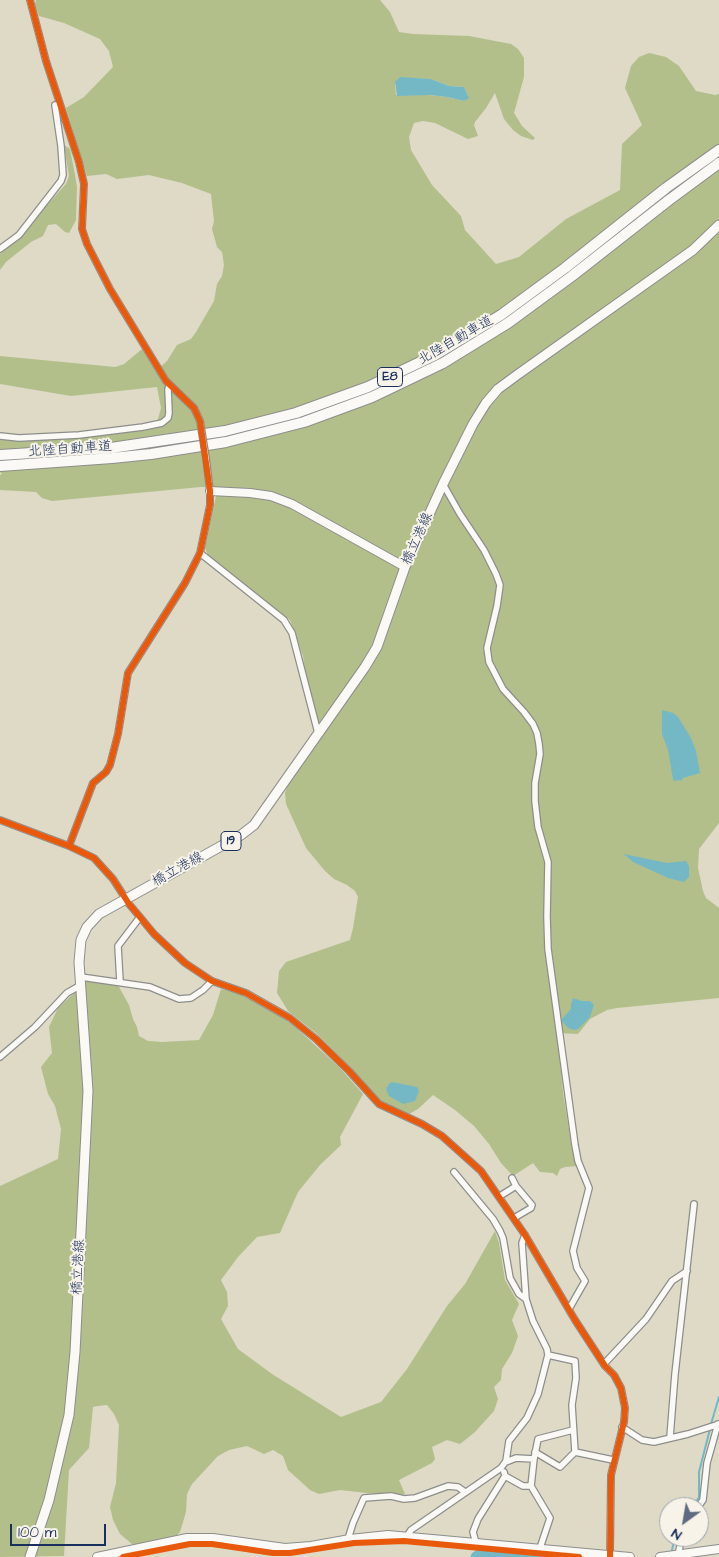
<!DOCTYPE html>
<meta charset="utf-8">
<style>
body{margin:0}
#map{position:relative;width:719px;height:1557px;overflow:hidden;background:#dedac6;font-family:"Architects Daughter",sans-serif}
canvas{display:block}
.north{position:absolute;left:659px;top:1497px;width:50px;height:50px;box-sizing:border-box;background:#f7f3e8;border:1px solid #9fa5b1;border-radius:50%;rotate:212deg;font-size:14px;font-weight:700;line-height:20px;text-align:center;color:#1b2f5e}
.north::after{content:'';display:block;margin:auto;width:18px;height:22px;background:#5f6b82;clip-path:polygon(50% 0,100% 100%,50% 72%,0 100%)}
.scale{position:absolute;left:10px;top:1524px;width:96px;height:22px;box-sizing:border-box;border:2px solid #1b2f5e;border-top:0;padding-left:6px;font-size:15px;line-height:18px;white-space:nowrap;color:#1b2f5e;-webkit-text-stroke:4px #f7f3e8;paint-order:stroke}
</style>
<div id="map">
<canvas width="719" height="1557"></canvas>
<div class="north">N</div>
<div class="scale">100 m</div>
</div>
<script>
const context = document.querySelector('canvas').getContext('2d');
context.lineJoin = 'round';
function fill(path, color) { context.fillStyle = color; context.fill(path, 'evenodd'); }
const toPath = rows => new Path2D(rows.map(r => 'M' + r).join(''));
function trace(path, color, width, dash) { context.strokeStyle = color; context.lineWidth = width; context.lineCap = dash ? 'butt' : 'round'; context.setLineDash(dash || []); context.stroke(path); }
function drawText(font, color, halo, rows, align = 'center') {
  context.font = font + ' "Architects Daughter","Klee One",sans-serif'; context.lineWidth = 4; context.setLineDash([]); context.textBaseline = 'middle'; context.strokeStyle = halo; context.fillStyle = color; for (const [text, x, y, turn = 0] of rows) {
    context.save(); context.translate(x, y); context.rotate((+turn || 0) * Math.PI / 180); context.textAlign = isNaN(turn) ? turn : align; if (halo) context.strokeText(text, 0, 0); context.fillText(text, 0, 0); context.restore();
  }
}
fill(toPath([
 [36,0,380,0,390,12,399,32,413,34,469,36,511,44,518,49,524,58,524,77,514,113,522,126,535,138,533,140,521,136,513,130,504,119,495,93,486,108,475,122,474,125,478,136,468,139,435,123,423,121,414,123,409,137,411,150,432,185,461,216,465,230,496,264,519,257,566,219,620,190,622,144,642,125,625,88,631,66,639,57,649,53,666,57,679,66,696,91,715,95,719,94,719,823,699,849,698,868,703,891,706,898,719,908,719,998,617,1008,607,1010,590,1019,578,1034,557,1033,563,1092,572,1149,578,1166,565,1167,560,1169,557,1176,553,1173,540,1172,533,1163,513,1176,501,1163,489,1144,474,1126,455,1110,433,1095,418,1109,409,1114,390,1107,376,1097,352,1069,316,1033,288,1011,277,993,279,971,286,962,350,940,353,928,358,897,355,891,347,885,334,879,325,871,306,848,286,804,285,793,288,784,322,734,306,676,303,656,290,620,208,555,205,548,216,496,215,492,207,487,201,487,52,501,42,498,36,492,0,490,0,475,2,474,0,472,0,440,68,439,156,426,161,408,157,387,71,396,0,384,0,356,115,367,124,364,142,349,156,371,167,361,177,345,191,339,196,332,214,301,217,284,222,276,224,265,222,252,217,247,212,229,214,221,211,194,182,183,149,175,117,179,106,174,87,176,66,108,84,97,113,67,109,51,100,39,64,23,39,16,35,5],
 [400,78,431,79,449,86,464,87,468,96,464,101,447,97,429,95,396,95,395,83],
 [64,145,70,149,75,175,77,187,76,220,69,233,65,232,56,224,48,225,43,236,31,242,6,262,0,270,0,254,24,234,45,207,66,184,69,176],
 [87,980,118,985,129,1005,133,1019,137,1027,139,1036,148,1041,162,1042,199,1040,213,1015,221,989,239,994,276,1013,294,1026,339,1067,363,1094,340,1137,341,1145,320,1165,298,1192,280,1233,257,1237,238,1257,221,1280,227,1292,228,1306,221,1319,238,1349,272,1374,341,1417,381,1402,407,1369,447,1306,465,1284,495,1231,499,1243,505,1280,519,1304,512,1320,518,1336,512,1353,502,1369,501,1380,494,1387,498,1399,494,1411,475,1432,460,1444,447,1440,432,1447,435,1459,432,1463,399,1480,405,1494,401,1495,385,1495,340,1490,319,1494,310,1490,288,1470,283,1456,273,1450,264,1454,247,1446,229,1450,218,1456,192,1484,187,1494,186,1512,180,1532,175,1537,138,1546,132,1544,120,1534,113,1520,110,1507,116,1483,119,1425,114,1414,107,1405,98,1406,93,1407,89,1448,69,1470,64,1556,0,1557,0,1186,58,1159,61,1129,55,1106,48,1094,41,1067,52,1053,49,1027,58,1008,84,984]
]), '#b2bf8b');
fill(toPath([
 [400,77,431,79,449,86,464,87,469,98,464,101,447,97,430,95,397,96,395,82],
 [662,710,673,713,678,717,691,738,696,751,700,773,683,778,681,781,680,780,674,781,673,779,668,750,662,734],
 [624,854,667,863,686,861,689,866,689,877,684,882,668,878,633,862],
 [573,998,582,1001,590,1001,594,1005,590,1017,578,1029,574,1030,568,1028,561,1020,571,1009,571,1004],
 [392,1082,417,1087,419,1091,415,1101,403,1104,389,1096,386,1089,389,1084]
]), '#74b8c6');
trace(toPath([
 [711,1424,719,1397],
 [693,1507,699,1497,699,1472,710,1429],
 [672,1550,675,1537]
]), '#74b8c6', 2);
trace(toPath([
 [476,1557,482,1553,493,1553,542,1557]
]), '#74b8c6', 11);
const street = toPath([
 [30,0,46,61,79,162,84,184,82,229,87,244,110,289,166,381,194,408,200,421],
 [0,249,19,235,61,181,63,175,61,146,55,105],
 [0,436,19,438,79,435,143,427,162,423,168,418,169,413,168,389,170,385],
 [443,484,460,514,484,550,496,574,500,585,497,606,487,648,489,662,503,689,524,712,533,724,537,733,539,744,540,754,535,783,535,801,538,827,548,862,547,917,548,949,575,1145,578,1161,589,1188,573,1251,577,1268,585,1281,569,1309],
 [200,553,284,620,287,625,292,633,318,733],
 [0,820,69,846,94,858,113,879,129,904,140,917,154,934,185,963,212,981,246,993,290,1018,316,1039,349,1071,379,1104,422,1124,442,1136,481,1171,525,1235,575,1320,605,1366,614,1375,621,1388,625,1408,624,1422,611,1475,610,1556],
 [69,846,93,783,106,772,110,765,118,734,128,673,185,583,200,553,210,505,210,491,206,458],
 [81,977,150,987,179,999,191,998,203,990,212,981],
 [120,982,118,946,140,917],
 [0,1057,35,1027,67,993,81,985],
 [454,1172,493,1219,500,1231,503,1238,510,1278,519,1294,526,1299],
 [512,1178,516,1186],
 [500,1196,516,1186,532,1205,531,1208,514,1218],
 [548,1355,575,1361,576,1378,572,1405,575,1452],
 [604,1364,646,1319,672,1281,687,1271],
 [622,1427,642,1440,654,1442,688,1434,719,1424],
 [670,1437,675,1374,694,1204],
 [535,1452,560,1467,575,1452],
 [575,1452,613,1460],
 [534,1459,531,1486,550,1518,540,1548],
 [506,1462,516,1458,534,1459,538,1439,573,1430],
 [504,1472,505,1476,523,1486,531,1486],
 [698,1507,703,1500,707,1463,718,1424],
 [407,1536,411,1530,501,1468,506,1461,509,1441,527,1418,538,1394,548,1355,547,1349,533,1321,526,1299,522,1243,525,1235],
 [348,1539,353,1523,364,1498,391,1496,404,1499,415,1498,448,1486,458,1487,465,1492],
 [476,1543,473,1532,478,1519,505,1476],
 [678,1555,682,1537]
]);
const secondary = toPath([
 [210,491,250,493,271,496,292,504,405,567],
 [97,1557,187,1538,213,1538,285,1548,311,1546,350,1539,388,1535,630,1557],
 [660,1557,719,1549]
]);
const primary = toPath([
 [30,1557,49,1500,69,1415,75,1352,88,1091,79,962,81,940,87,927,99,914,241,835,254,825,365,667,377,647,405,567,443,484,473,424,486,403,498,389,517,375,693,250,719,225]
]);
const highway = toPath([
 [0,455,111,448,225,431,296,413,368,387,435,355,501,315,565,268,666,188,719,150],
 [0,466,112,458,151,454,226,442,304,422,372,397,443,363,508,323,572,276,669,200,719,163]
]);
trace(street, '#8d8e8c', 8);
trace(secondary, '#8d8e8c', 10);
trace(primary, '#8d8e8c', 11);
trace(highway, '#8d8e8c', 12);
trace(street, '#faf9f6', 5.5);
trace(secondary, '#faf9f6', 8);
trace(primary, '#faf9f6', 9);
trace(highway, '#faf9f6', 10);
const streetBridge = toPath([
 [200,421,206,458]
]);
trace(streetBridge, '#8d8e8c', 8, []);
trace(streetBridge, '#faf9f6', 5.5);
trace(toPath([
 [30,0,46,61,79,162,84,184,82,229,87,244,110,289,166,381,194,408,200,421,210,491,210,505,200,553,185,583,128,673,118,734,110,765,106,772,93,783,69,846],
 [0,820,69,846,94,858,113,879,129,904,140,917,154,934,185,963,212,981,246,993,290,1018,316,1039,349,1071,379,1104,422,1124,442,1136,481,1171,525,1235,575,1320,605,1366,614,1375,621,1388,625,1408,624,1422,611,1475,610,1556],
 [123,1557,190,1544,212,1544,273,1553,290,1553,354,1543,404,1541,579,1557]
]), '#e8590c', 6);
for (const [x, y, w] of [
 [390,377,25],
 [231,841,20]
]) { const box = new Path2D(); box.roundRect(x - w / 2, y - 9.5, w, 19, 4); context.fillStyle = '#f7f3e8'; context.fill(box); trace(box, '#1b2f5e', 1); }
drawText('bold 12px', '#1b2f5e', null, [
 ["E8",390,377],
 ["19",231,841]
]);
drawText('14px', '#1b2f5e', '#f7f3e8', [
 ["北陸自動車道",456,341,-30],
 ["北陸自動車道",70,450,-4],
 ["橋立港線",418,539,-66],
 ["橋立港線",178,870,-29],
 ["橋立港線",79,1267,-87]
]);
</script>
